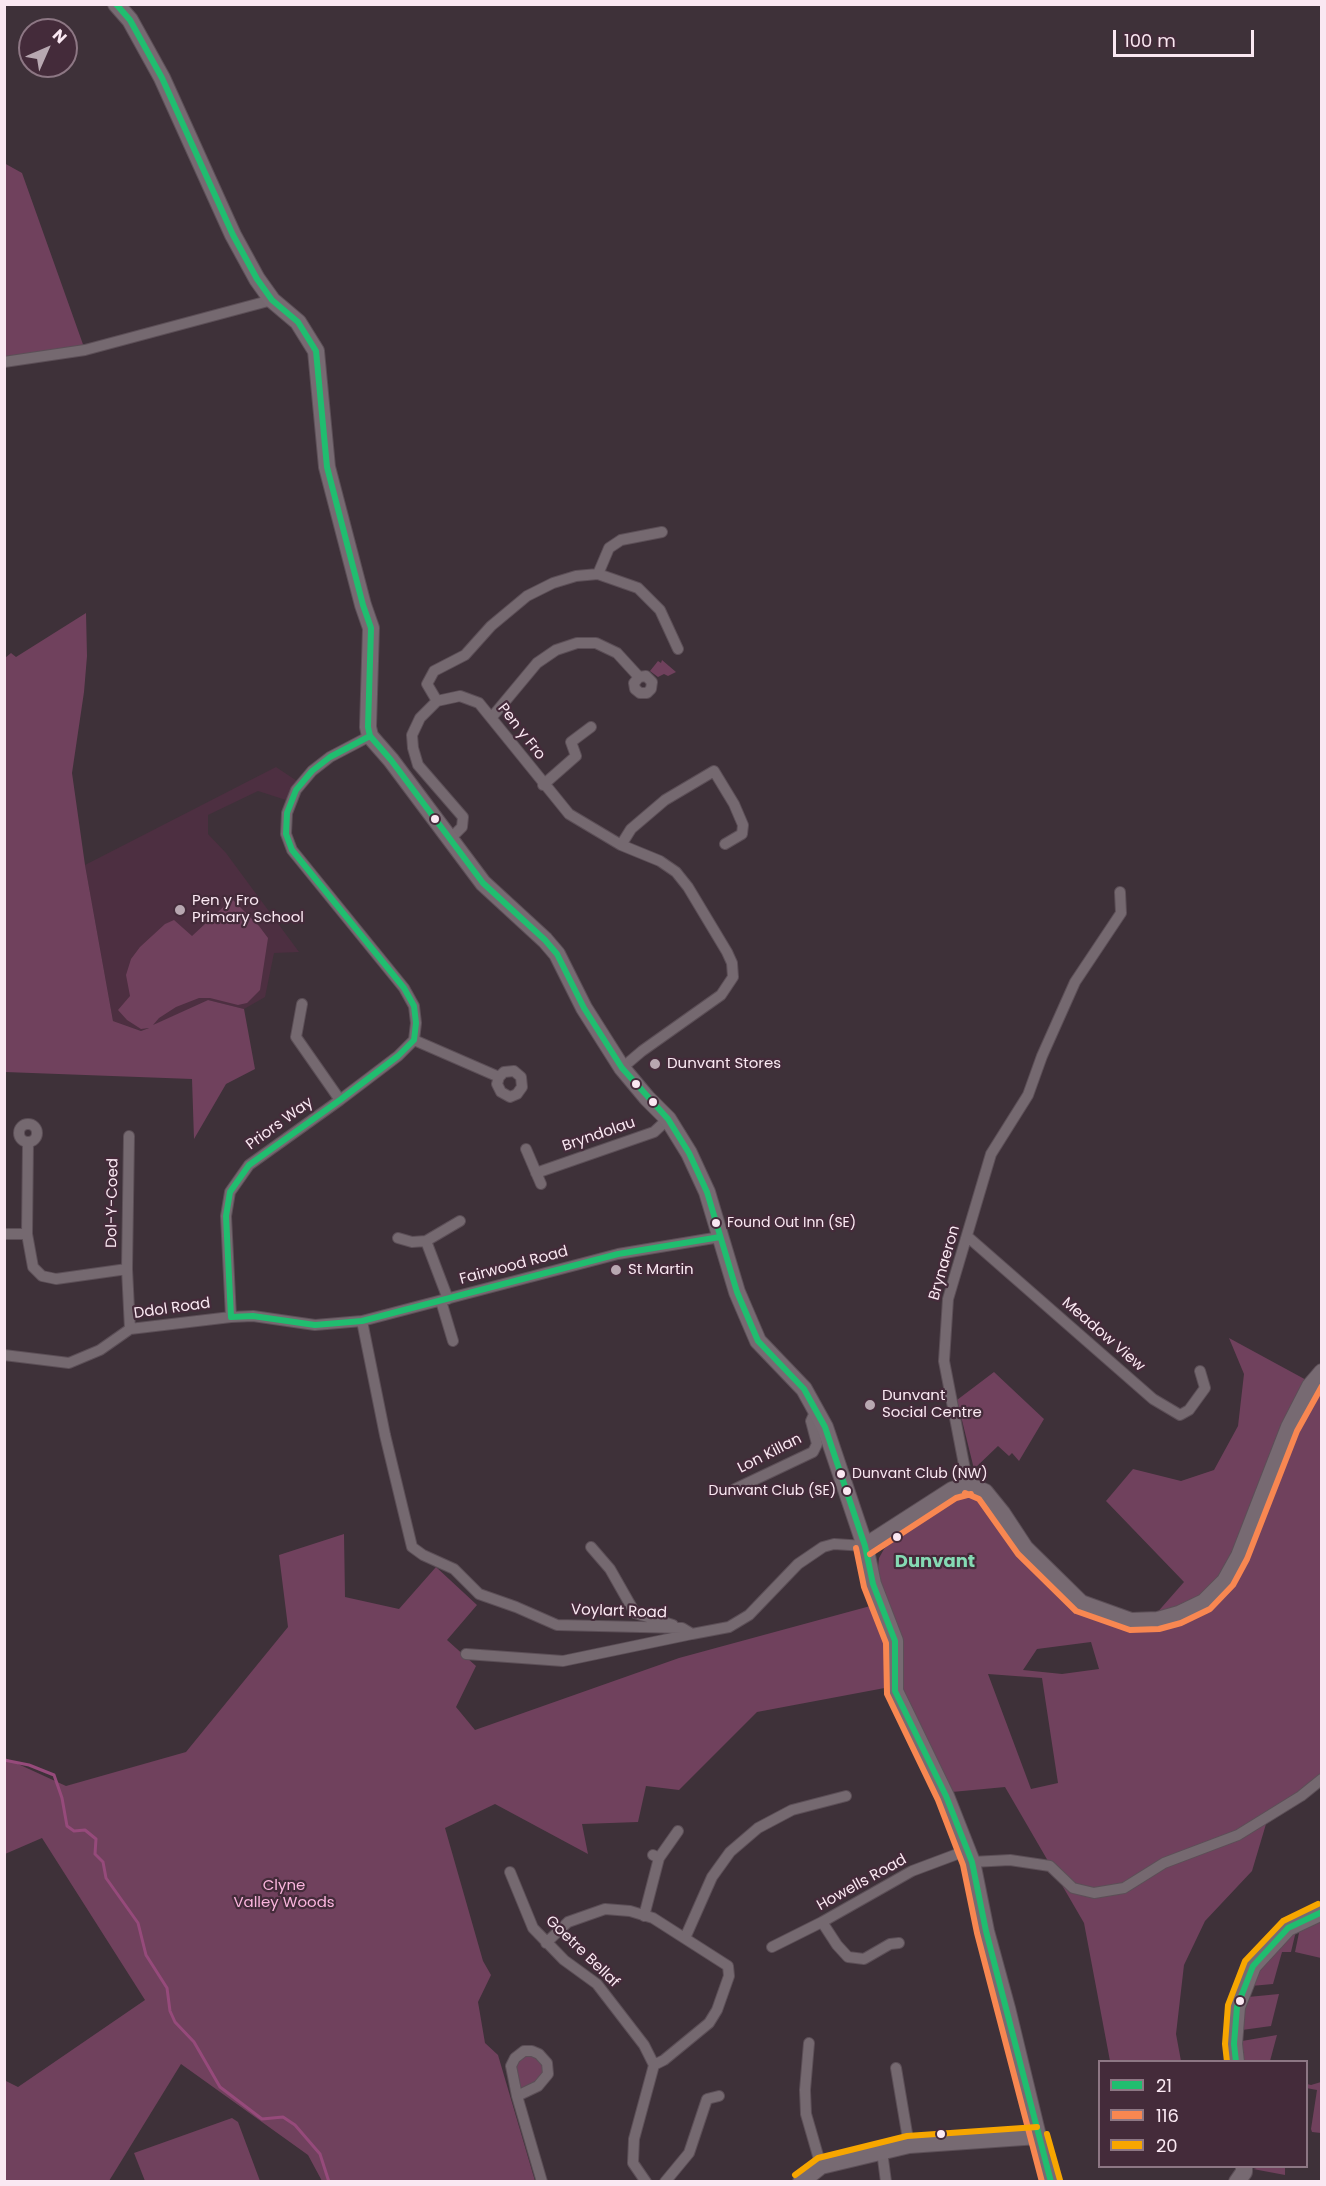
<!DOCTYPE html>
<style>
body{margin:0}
#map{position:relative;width:1326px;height:2186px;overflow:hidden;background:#3e3139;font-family:Poppins,sans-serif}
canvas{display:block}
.frame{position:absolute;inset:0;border:6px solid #fae8f2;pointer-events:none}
.legend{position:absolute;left:1098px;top:2060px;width:210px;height:108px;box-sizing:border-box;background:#442b3a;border:2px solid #8d7784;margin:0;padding:8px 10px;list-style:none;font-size:18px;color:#fae8f2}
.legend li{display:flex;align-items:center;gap:12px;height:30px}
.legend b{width:30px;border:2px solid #8d7784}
.north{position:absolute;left:18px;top:18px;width:60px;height:60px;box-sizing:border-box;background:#442b3a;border:2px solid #8d7784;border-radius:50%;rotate:45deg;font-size:16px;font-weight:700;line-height:24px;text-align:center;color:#fae8f2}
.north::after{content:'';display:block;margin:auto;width:21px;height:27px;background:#b8a8b1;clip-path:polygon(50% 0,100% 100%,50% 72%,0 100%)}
.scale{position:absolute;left:1113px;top:30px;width:141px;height:27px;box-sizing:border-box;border:3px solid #fae8f2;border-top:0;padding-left:8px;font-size:18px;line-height:21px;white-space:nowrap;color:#fae8f2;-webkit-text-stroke:4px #442b3a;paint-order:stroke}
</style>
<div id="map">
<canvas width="1326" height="2186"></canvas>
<div class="frame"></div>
<ul class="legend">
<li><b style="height:8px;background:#20bd6f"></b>21</li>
<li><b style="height:8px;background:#f88751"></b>116</li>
<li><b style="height:8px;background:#f7a600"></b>20</li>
</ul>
<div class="north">N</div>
<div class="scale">100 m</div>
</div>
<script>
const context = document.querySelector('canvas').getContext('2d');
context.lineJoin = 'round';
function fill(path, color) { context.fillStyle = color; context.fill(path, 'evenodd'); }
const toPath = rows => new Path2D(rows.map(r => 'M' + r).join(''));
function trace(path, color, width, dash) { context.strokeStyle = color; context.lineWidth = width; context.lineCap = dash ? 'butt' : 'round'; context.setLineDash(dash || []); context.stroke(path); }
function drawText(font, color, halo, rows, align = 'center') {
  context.font = font + ' Poppins,sans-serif'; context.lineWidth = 4.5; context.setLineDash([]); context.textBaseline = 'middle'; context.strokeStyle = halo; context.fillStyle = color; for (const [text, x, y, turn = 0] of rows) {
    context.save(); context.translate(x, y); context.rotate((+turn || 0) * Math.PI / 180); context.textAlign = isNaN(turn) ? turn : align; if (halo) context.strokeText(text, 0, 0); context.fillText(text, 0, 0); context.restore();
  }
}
fill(toPath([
 [276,767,297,781,286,800,258,791,208,815,208,834,226,853,299,952,274,953,265,997,244,1009,208,1000,141,1031,113,1021,85,865]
]), '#4d2f41');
fill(toPath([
 [4,163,22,173,85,350,5,362],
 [86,613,87,656,84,692,72,773,85,865,113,1021,141,1031,149,1028,141,1029,127,1020,118,1010,130,996,126,975,131,959,140,947,165,924,174,920,192,936,232,899,259,926,268,938,260,990,247,1003,238,1005,210,998,199,998,176,1007,159,1018,153,1025,208,1000,244,1009,255,1069,226,1084,194,1139,192,1079,5,1072,5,658,11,653,16,657],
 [662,660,676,672,668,676,664,674,658,677,650,671,658,661,661,663],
 [1229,1338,1321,1388,1321,1782,1266,1824,1252,1871,1205,1921,1184,1965,1176,2034,1181,2061,1110,2061,1084,1923,1005,1787,952,1792,890,1687,757,1712,679,1790,646,1786,638,1822,582,1824,588,1854,495,1804,445,1828,483,1961,491,1975,478,2002,485,2043,498,2055,535,2181,322,2181,308,2155,181,2064,109,2181,5,2181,4,2080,18,2087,145,2000,42,1838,5,1854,5,1758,66,1786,186,1752,288,1627,279,1555,344,1534,345,1597,399,1609,436,1567,477,1605,447,1640,476,1666,456,1707,475,1730,679,1658,874,1605,879,1558,884,1549,892,1541,927,1517,963,1496,974,1494,985,1503,1025,1559,1070,1602,1110,1625,1155,1615,1184,1582,1106,1501,1133,1469,1181,1481,1214,1470,1238,1426,1244,1374],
 [1091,1642,1099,1669,1062,1674,1023,1670,1037,1649],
 [988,1674,1042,1678,1058,1783,1031,1789],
 [994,1372,1044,1419,1019,1461,1012,1453,1009,1456,998,1446,974,1469,957,1400],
 [1321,1919,1321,1958,1295,1952,1300,1928],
 [1296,1931,1291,1952,1282,1952,1273,1984,1251,1986,1261,1967],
 [1279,1994,1271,2026,1242,2030,1243,2016,1248,1997],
 [1277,2035,1270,2061,1244,2061,1242,2041],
 [524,2051,539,2054,548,2074,517,2096,515,2058],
 [1321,2082,1321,2133,1312,2132,1311,2129,1317,2090,1306,2088,1307,2084,1311,2085],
 [232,2118,238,2122,260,2181,145,2181,134,2153],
 [1264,2166,1285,2167,1285,2175,1253,2169]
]), '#70415d');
trace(toPath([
 [4,1760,29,1765,54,1775,62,1798,67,1826,74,1831,85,1830,96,1839,95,1854,103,1862,106,1878,138,1923,146,1955,167,1988,170,2011,175,2022,194,2042,220,2087,262,2119,283,2117,295,2125,320,2154,329,2182]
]), '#964a7b', 3);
const street = toPath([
 [4,362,85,350,272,300],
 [598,574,609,548,621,540,662,532],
 [437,701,427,684,434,671,465,655,491,626,527,596,553,583,576,576,598,574,638,588,660,610,678,649],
 [492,717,537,663,556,650,577,643,596,643,617,653,639,677,634,683,635,689,640,693,647,693,651,689,652,682,646,676,639,677],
 [543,785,576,756,571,742,591,727],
 [450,839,462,827,463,817,418,765,413,748,412,735,420,718,437,701,460,696,479,703,569,814,621,845,660,861,676,872,688,887,727,952,732,963,733,977,721,995,642,1051,622,1068],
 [621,845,631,829,665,800,714,771,734,804,743,825,742,834,725,844],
 [302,1004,296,1037,340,1100],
 [414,1040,499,1077,504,1072,514,1071,521,1077,522,1087,517,1094,510,1097,501,1092,497,1084,499,1077],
 '19 1133a9 9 0 1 1 18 0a9 9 0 1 1-18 0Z',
 [129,1136,127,1269,130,1329],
 [28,1143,27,1234,33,1267,42,1276,56,1279,127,1269],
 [526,1149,541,1184],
 [536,1173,654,1132,668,1119],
 [4,1234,27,1234],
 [968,1237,1153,1399,1180,1415,1189,1410,1205,1388,1200,1371],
 [398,1238,412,1242,426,1241,460,1221],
 [426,1241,448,1299],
 [441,1301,453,1341],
 [231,1317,226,1216,230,1192,249,1165,340,1100,398,1056,414,1040,416,1023,414,1006,404,988,292,850,286,834,287,813,296,790,312,771,330,757,370,736],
 [362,1321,385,1435,412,1547,423,1555,454,1569,479,1594,516,1607,557,1625,682,1628,692,1634,729,1627,749,1615,798,1564,823,1547,834,1544,865,1546],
 [4,1355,69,1363,100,1350,130,1329,231,1317,253,1316,315,1325,362,1321,618,1254,720,1237],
 [968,1485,944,1361,948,1299,991,1154,1028,1095,1042,1056,1075,982,1121,913,1120,892],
 [735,1489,813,1452,817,1444,811,1421,816,1410],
 [591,1547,610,1569,635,1613,673,1625],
 [466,1654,563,1661,692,1634],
 [653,1855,659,1858,678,1831],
 [972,1862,1010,1860,1050,1866,1073,1888,1094,1893,1124,1888,1164,1863,1238,1835,1301,1796,1322,1779],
 [510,1872,533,1928,564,1960,597,1984,644,2045,654,2065,634,2139,633,2163,646,2182],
 [644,1916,659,1858],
 [822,1922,837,1945,848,1957,864,1959,890,1944,899,1943],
 [685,1938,712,1877,730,1852,758,1828,792,1810,846,1796],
 [546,1943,568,1922,605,1909,630,1911,653,1918,728,1966,729,1976,717,2010,709,2023,664,2060,654,2065],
 [772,1947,822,1922,912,1871,968,1850],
 [809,2043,805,2090,806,2114,821,2166],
 [896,2068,909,2145],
 [517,2096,538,2086,548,2074,547,2063,539,2054,532,2051,524,2051,515,2058,511,2066,517,2096,542,2182],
 [882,2151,886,2182],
 [665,2182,689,2153,707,2099,719,2096]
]);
const secondary = toPath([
 [116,4,130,20,162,78,233,235,257,279,272,300,298,322,316,351,327,467,363,605,371,628,368,727,370,736,391,760,483,883,545,940,557,954,584,1008,622,1068,647,1098,668,1119,689,1153,707,1192,737,1292,758,1341,804,1389,825,1427,865,1546,873,1584,895,1641,895,1691,946,1796,972,1862,986,1931,1007,2008,1038,2136,1051,2182],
 [865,1546,952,1490,968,1485,985,1492,1002,1513,1025,1548,1081,1603,1131,1621,1158,1620,1179,1614,1204,1602,1225,1581,1239,1556,1289,1427,1310,1386,1322,1372],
 [1236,2062,1234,2044,1237,2007,1253,1966,1288,1928,1322,1912],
 [801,2182,821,2166,909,2145,1038,2136],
 [1237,2182,1244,2172,1244,2166]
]);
trace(street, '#5c4f57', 12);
trace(secondary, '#5c4f57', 18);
trace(street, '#756970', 10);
trace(secondary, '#776a72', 16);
trace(toPath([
 [116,4,130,20,162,78,233,235,257,279,272,300,298,322,316,351,327,467,363,605,371,628,368,727,370,736],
 [370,736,391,760,483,883,545,940,557,954,584,1008,622,1068,668,1119,689,1153,707,1192,737,1292,758,1341,804,1389,825,1427,865,1546,873,1584,895,1641,895,1691,946,1796,972,1862,986,1931,1051,2182],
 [370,736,330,757,312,771,296,790,287,813,286,834,292,850,404,988,414,1006,416,1023,414,1040,398,1056,340,1100,249,1165,230,1192,226,1216,231,1317,253,1316,315,1325,362,1321,618,1254,720,1237]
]), '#20bd6f', 6);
trace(toPath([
 [965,1493,979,1499,1018,1554,1076,1611,1130,1630,1159,1629,1181,1623,1210,1609,1233,1585,1247,1559,1297,1431,1322,1386],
 [856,1548,864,1587,886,1643,887,1694,938,1800,963,1865,977,1933,1042,2182],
 [870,1554,956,1498,971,1494]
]), '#f88751', 6);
trace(toPath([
 [1227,2062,1225,2044,1228,2005,1245,1961,1283,1921,1318,1904],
 [1047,2134,1060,2180],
 [795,2175,818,2158,907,2136,1037,2127]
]), '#f7a600', 6);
trace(toPath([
 [1236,2062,1234,2044,1237,2007,1253,1966,1288,1928,1322,1912]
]), '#20bd6f', 6);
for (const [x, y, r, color] of [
 [435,819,5,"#fae8f2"],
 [180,910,6,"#b8a8b1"],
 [655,1064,6,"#b8a8b1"],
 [636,1084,5,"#fae8f2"],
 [653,1102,5,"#fae8f2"],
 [716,1223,5,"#fae8f2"],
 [616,1270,6,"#b8a8b1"],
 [870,1405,6,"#b8a8b1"],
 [841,1474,5,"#fae8f2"],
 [847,1491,5,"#fae8f2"],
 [897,1537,5,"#fae8f2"],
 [1240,2001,5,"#fae8f2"],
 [941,2134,5,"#fae8f2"]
]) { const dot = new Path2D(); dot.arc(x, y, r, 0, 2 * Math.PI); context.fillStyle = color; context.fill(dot); trace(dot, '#442b3a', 2); }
drawText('14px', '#fae8f2', '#442b3a', [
 ["Found Out Inn (SE)",727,1223],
 ["Dunvant Club (NW)",852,1474],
 ["Dunvant Club (SE)",836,1491,"right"]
], 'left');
drawText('15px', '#fae8f2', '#442b3a', [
 ["Pen y Fro",521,732,52],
 ["Priors Way",280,1124,-36],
 ["Bryndolau",599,1135,-19],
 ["Dol-Y-Coed",113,1203,-89],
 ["Brynaeron",945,1263,-74],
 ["Fairwood Road",514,1266,-15],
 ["Ddol Road",172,1309,-8],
 ["Meadow View",1103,1335,41],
 ["Lon Killan",770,1454,-27],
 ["Voylart Road",619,1612,2],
 ["Howells Road",862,1883,-29],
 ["Goetre Bellaf",582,1952,44]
]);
drawText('15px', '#fae8f2', '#442b3a', [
 ["Pen y Fro",192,901],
 ["Primary School",192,918],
 ["Dunvant Stores",667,1064],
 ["St Martin",628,1270],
 ["Dunvant",882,1396],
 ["Social Centre",882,1413]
], 'left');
drawText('15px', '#fab5dd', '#442b3a', [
 ["Clyne",284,1886],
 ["Valley Woods",284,1903]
]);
drawText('bold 18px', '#85dab3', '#442b3a', [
 ["Dunvant",935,1562]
]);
</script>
